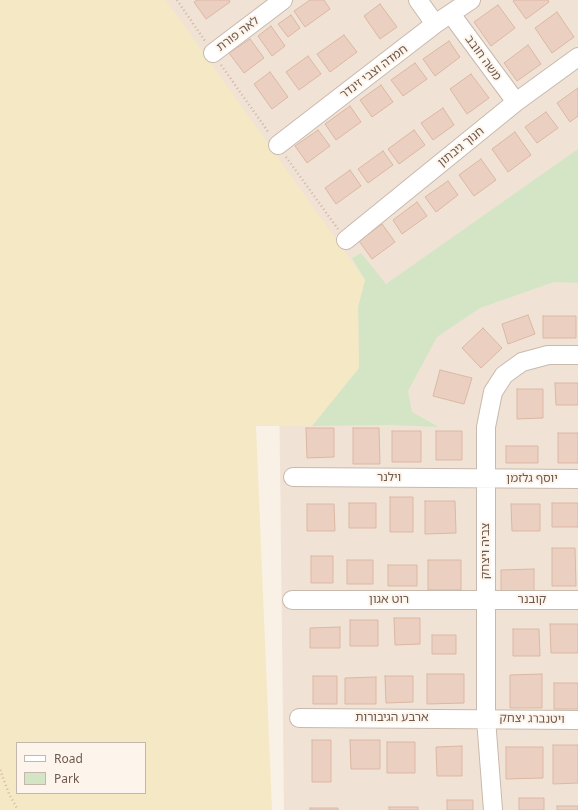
<!DOCTYPE html>
<meta charset="utf-8">
<style>
body{margin:0}
#map{position:relative;width:578px;height:810px;overflow:hidden;background:#f9f1e6;font-family:"Noto Sans",sans-serif}
canvas{display:block}
.legend{position:absolute;left:16px;top:742px;width:130px;height:52px;box-sizing:border-box;background:#fdf5eb;border:1px solid #c4b7ac;margin:0;padding:5px 7px;list-style:none;font-size:12px;color:#6f594e}
.legend li{display:flex;align-items:center;gap:8px;height:20px}
.legend b{width:20px;border:1px solid #c4b7ac}
</style>
<div id="map">
<canvas width="578" height="810"></canvas>
<ul class="legend">
<li><b style="height:5px;background:#fff"></b>Road</li>
<li><b style="height:11px;background:#d4e5c6"></b>Park</li>
</ul>
</div>
<script>
const context = document.querySelector('canvas').getContext('2d');
context.lineJoin = 'round';
function fill(path, color) { context.fillStyle = color; context.fill(path, 'evenodd'); }
const toPath = rows => new Path2D(rows.map(r => 'M' + r).join(''));
function trace(path, color, width, dash) { context.strokeStyle = color; context.lineWidth = width; context.lineCap = dash ? 'butt' : 'round'; context.setLineDash(dash || []); context.stroke(path); }
function drawText(font, color, halo, rows, align = 'center') {
  context.font = font + ' "Noto Sans","Noto Sans Hebrew",sans-serif'; context.lineWidth = 4; context.setLineDash([]); context.textBaseline = 'middle'; context.strokeStyle = halo; context.fillStyle = color; for (const [text, x, y, turn = 0] of rows) {
    context.save(); context.translate(x, y); context.rotate((+turn || 0) * Math.PI / 180); context.textAlign = isNaN(turn) ? turn : align; if (halo) context.strokeText(text, 0, 0); context.fillText(text, 0, 0); context.restore();
  }
}
fill(toPath([
 [140,0,578,0,578,810,284,810,277,202]
]), '#f0e3d5');
fill(toPath([
 [578,149,578,283,554,282,480,308,437,337,408,391,412,412,439,427,391,425,312,426,359,368,358,306,365,280,352,258,361,253,386,284]
]), '#d4e5c6');
fill(toPath([
 [0,0,166,0,365,280,358,307,359,368,312,426,256,426,272,810,0,810],
 [17,743,145,743,145,793,17,793]
]), '#f5e8c4');
const building = toPath([
 [197,0,229,0,230,2,206,19,194,2,197,0],
 [310,0,324,0,330,9,305,27,294,11,310,0],
 [515,0,548,0,549,2,526,19,513,1,515,0],
 [380,4,397,27,380,39,364,16,380,4],
 [498,5,515,28,491,46,474,22,498,5],
 [557,12,574,37,552,53,535,28,557,12],
 [291,15,300,28,288,37,278,24,291,15],
 [271,26,285,46,272,56,258,36,271,26],
 [344,35,357,52,330,72,317,54,344,35],
 [250,39,264,58,244,73,229,53,250,39],
 [449,41,460,57,435,76,423,59,449,41],
 [528,45,541,64,517,81,504,63,528,45],
 [308,56,321,74,299,90,286,72,308,56],
 [415,63,427,79,403,96,391,80,415,63],
 [270,72,288,97,272,109,254,84,270,72],
 [471,74,489,98,467,114,450,89,471,74],
 [381,85,393,102,372,117,360,100,381,85],
 [578,88,578,116,570,122,557,103,578,88],
 [350,106,361,122,336,140,325,124,350,106],
 [443,108,454,125,433,140,421,123,443,108],
 [546,112,558,128,537,143,525,127,546,112],
 [318,130,330,146,307,163,295,146,318,130],
 [414,130,425,145,399,164,388,149,414,130],
 [515,132,531,155,508,172,492,149,515,132],
 [383,151,393,165,368,183,358,169,383,151],
 [481,159,496,180,474,196,459,175,481,159],
 [350,170,361,186,336,204,325,188,350,170],
 [448,181,458,195,436,212,425,197,448,181],
 [417,202,427,216,402,234,393,220,417,202],
 [382,224,395,242,372,259,359,241,382,224],
 [528,315,535,334,508,344,502,324,528,315],
 [543,316,576,316,576,338,543,338,543,316],
 [483,328,502,348,481,368,462,348,483,328],
 [440,370,472,378,464,404,433,396,440,370],
 [555,383,578,383,578,405,556,405,555,383],
 [517,389,543,389,543,418,517,419,517,389],
 [306,428,334,428,334,457,307,458,306,428],
 [353,428,379,428,380,464,353,464,353,428],
 [392,431,421,431,421,462,392,462,392,431],
 [436,431,462,431,462,460,436,460,436,431],
 [558,433,578,433,578,463,558,463,558,433],
 [506,446,538,446,538,463,506,463,506,446],
 [390,497,413,497,413,532,390,532,390,497],
 [425,501,455,501,456,533,425,534,425,501],
 [349,503,376,503,376,528,349,528,349,503],
 [552,503,578,503,578,527,552,527,552,503],
 [307,504,334,504,335,531,307,531,307,504],
 [511,504,540,504,540,531,512,531,511,504],
 [552,548,575,548,576,586,552,586,552,548],
 [311,556,333,556,333,583,311,583,311,556],
 [347,560,373,560,373,584,347,584,347,560],
 [428,560,461,560,461,590,428,590,428,560],
 [388,565,417,565,417,586,388,586,388,565],
 [534,569,534,591,501,591,501,570,534,569],
 [394,618,420,618,420,644,395,645,394,618],
 [350,620,378,620,378,646,350,646,350,620],
 [550,624,578,624,578,653,551,653,550,624],
 [340,627,340,648,310,648,310,628,340,627],
 [513,629,539,629,540,656,513,656,513,629],
 [432,635,456,635,456,654,432,654,432,635],
 [427,674,464,674,464,703,427,704,427,674],
 [542,674,542,708,510,708,510,675,542,674],
 [313,676,337,676,337,704,313,704,313,676],
 [385,676,413,676,413,702,386,703,385,676],
 [376,677,376,704,345,704,345,678,376,677],
 [554,683,578,683,578,709,554,709,554,683],
 [312,740,331,740,331,782,312,782,312,740],
 [350,740,380,740,380,769,351,769,350,740],
 [387,742,415,742,415,773,387,773,387,742],
 [553,745,578,745,578,783,553,784,553,745],
 [462,746,462,776,437,776,436,747,462,746],
 [506,747,543,747,543,778,506,779,506,747],
 [519,798,544,798,544,810,519,810,519,798],
 [447,800,473,800,473,810,447,810,447,800],
 [557,806,578,806,578,810,557,810,557,806],
 [389,807,418,807,418,810,389,810,389,807],
 [310,808,338,808,338,810,310,810,310,808]
]);
fill(building, '#ebd0c1');
trace(building, '#dcb7a3', 1);
const minor = toPath([
 [418,0,435,24],
 [451,14,516,102],
 [213,53,283,0],
 [278,145,435,24,471,0],
 [346,240,516,102,578,57],
 [293,477,578,479],
 [292,600,578,600],
 [299,718,578,720],
 [493,810,486,719,486,427,493,392,504,375,522,362,548,355,578,355]
]);
trace(minor, '#c9b9ad', 20);
trace(toPath([
 [177,0,205,41],
 [221,65,269,133],
 [286,157,338,229],
 [0,770,9,794,18,810]
]), '#d0b4a4', 2.5, [1, 3]);
trace(minor, '#fff', 18);
drawText('12px', '#6f594e', '#fdf5eb', [
 ["לאה פורת",238,34,-37],
 ["משה חובב",483,58,54],
 ["חמדה וצבי זינדר",374,72,-37],
 ["חנוך גיבתון",461,147,-39],
 ["וילנר",389,478],
 ["יוסף גלזמן",532,479],
 ["צביה ויצחק",486,551,-90],
 ["רוט אגון",389,600],
 ["קובנר",532,600],
 ["ארבע הגיבורות",392,718],
 ["ויטנברג יצחק",532,719,1]
]);
</script>
